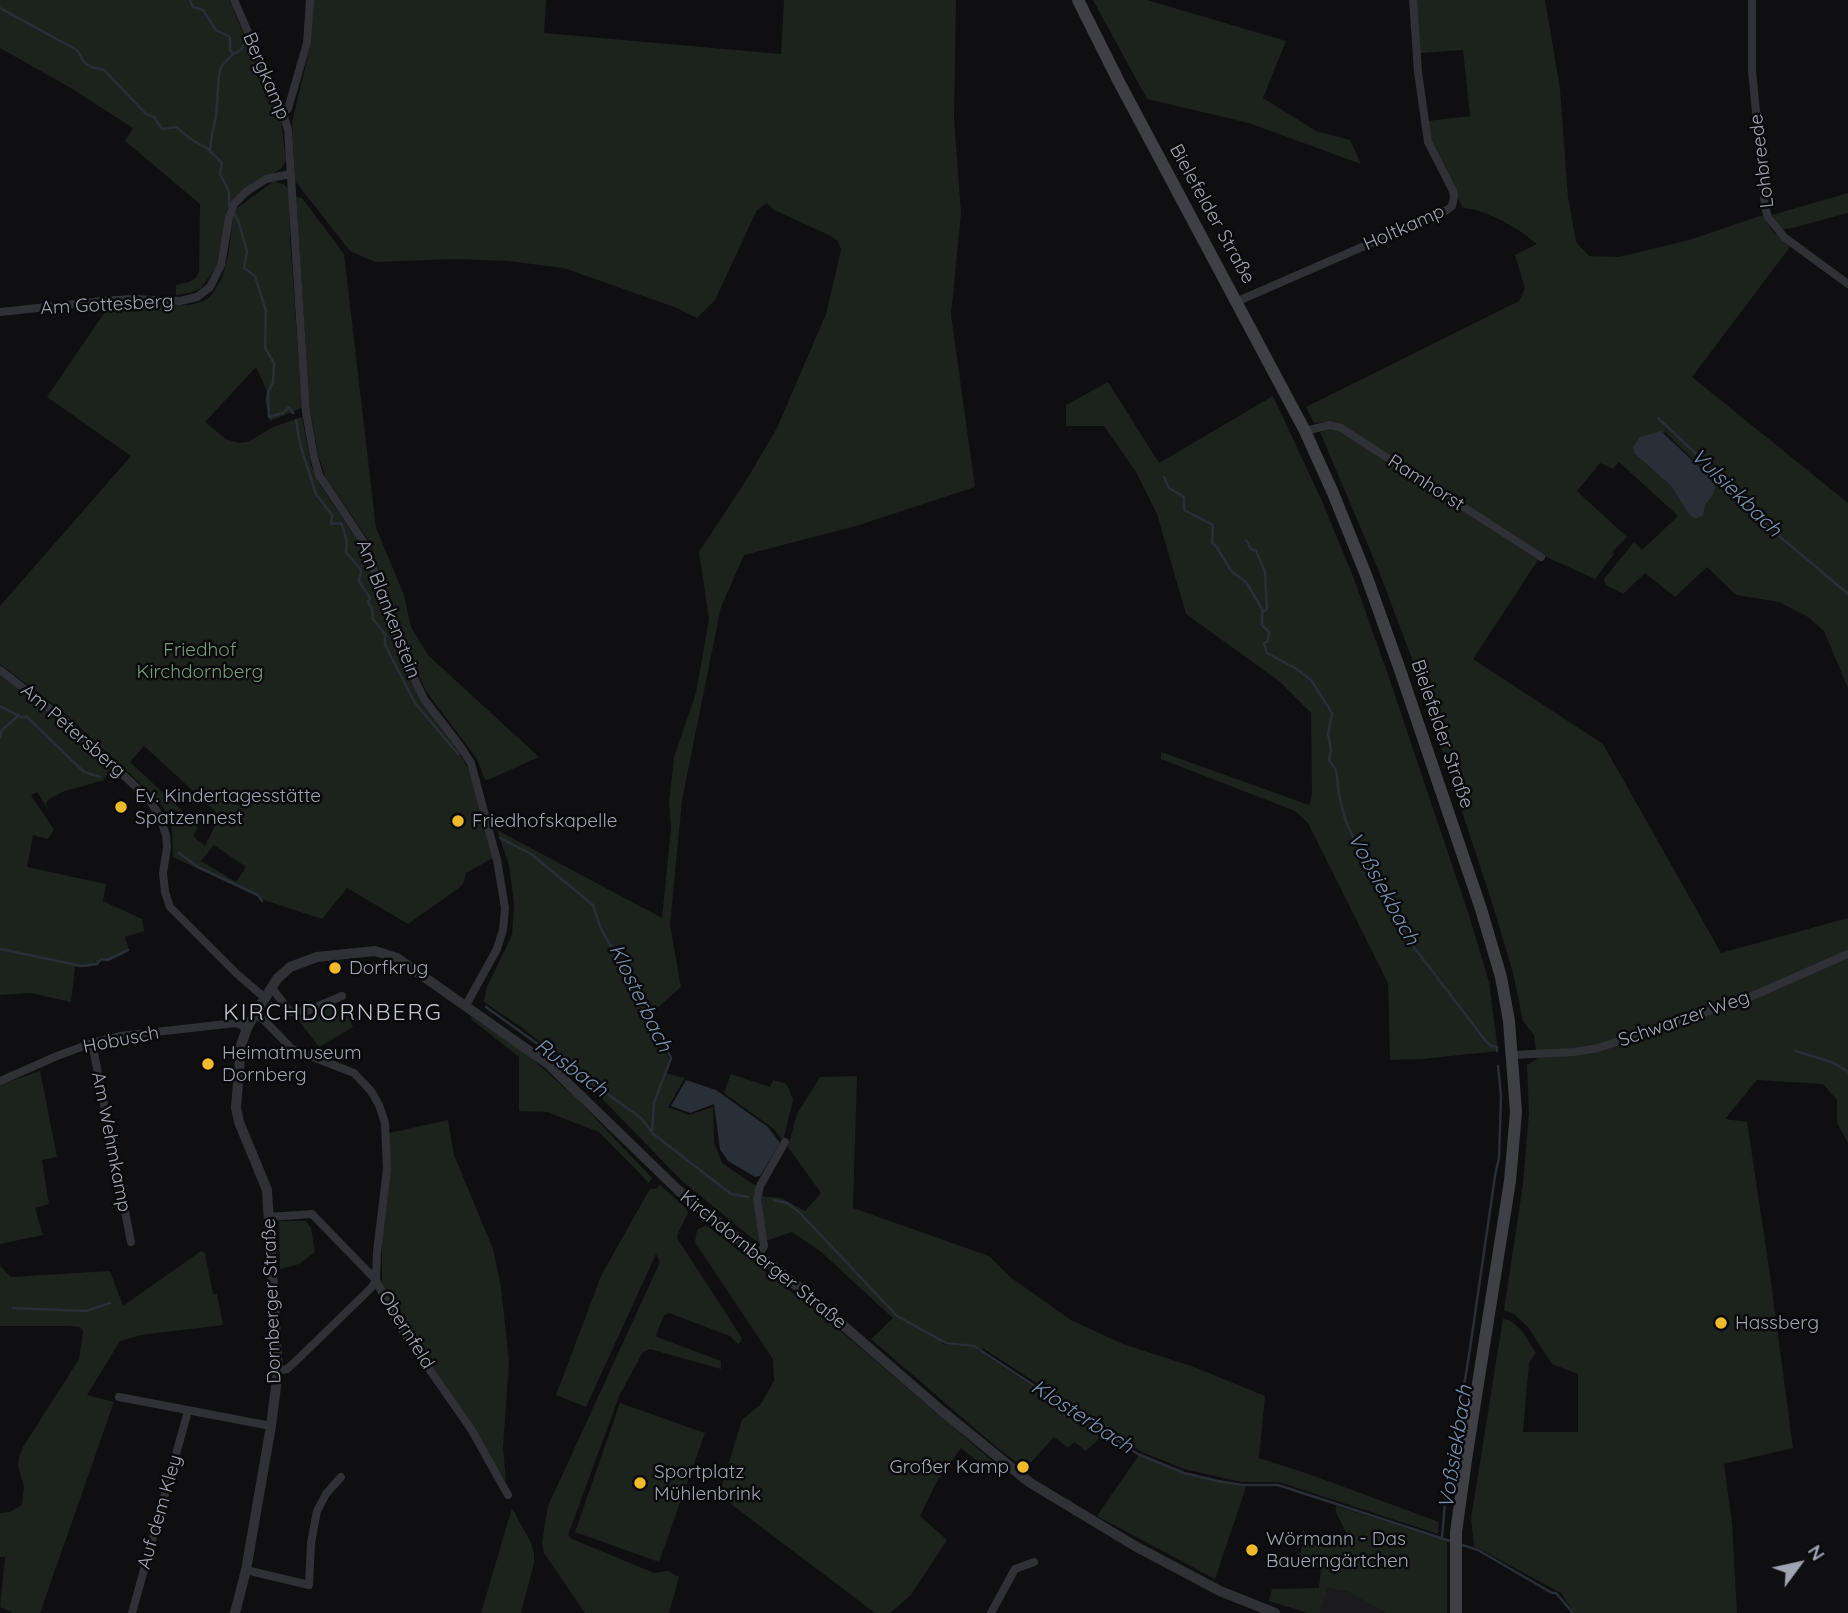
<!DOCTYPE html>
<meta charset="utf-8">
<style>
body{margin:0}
#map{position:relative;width:1848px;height:1613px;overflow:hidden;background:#0f0f11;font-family:Quicksand,sans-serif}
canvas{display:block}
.north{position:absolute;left:1764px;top:1529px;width:70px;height:70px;-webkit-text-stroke:5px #0a0a0c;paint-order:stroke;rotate:57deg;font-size:19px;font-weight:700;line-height:28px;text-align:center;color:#a0a4b2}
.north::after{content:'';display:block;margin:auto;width:24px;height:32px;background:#a0a4b2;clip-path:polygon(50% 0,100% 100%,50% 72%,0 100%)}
</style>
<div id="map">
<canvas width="1848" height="1613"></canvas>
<div class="north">N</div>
</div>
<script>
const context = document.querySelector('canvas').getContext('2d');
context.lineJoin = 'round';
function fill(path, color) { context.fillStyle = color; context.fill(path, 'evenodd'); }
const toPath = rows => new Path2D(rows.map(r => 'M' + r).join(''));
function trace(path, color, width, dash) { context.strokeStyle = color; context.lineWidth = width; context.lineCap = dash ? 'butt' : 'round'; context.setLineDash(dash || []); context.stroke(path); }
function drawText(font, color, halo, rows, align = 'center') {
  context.font = font + ' Quicksand,sans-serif'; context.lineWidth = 5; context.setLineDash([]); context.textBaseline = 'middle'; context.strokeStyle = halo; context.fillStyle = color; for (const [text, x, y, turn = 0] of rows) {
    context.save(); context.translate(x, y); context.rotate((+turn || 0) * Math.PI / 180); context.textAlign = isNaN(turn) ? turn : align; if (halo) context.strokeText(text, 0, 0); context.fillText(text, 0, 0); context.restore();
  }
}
fill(toPath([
 [1326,1588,1349,1592,1385,1613,1320,1613]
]), '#1b1b1e');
fill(toPath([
 [0,0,229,0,281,121,286,160,282,168,241,192,228,206,216,267,201,288,190,293,176,295,176,285,189,282,196,278,199,271,200,204,125,141,133,128,69,87,0,48],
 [313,0,546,0,544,33,781,54,784,0,956,0,954,118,961,213,951,315,975,487,856,526,744,555,721,607,682,800,670,925,681,987,647,1017,669,1059,664,1073,685,1078,668,1107,689,1115,713,1107,714,1142,722,1163,756,1186,754,1196,760,1242,758,1243,681,1180,579,1075,524,1029,484,1002,487,987,512,935,514,903,509,865,497,830,662,918,671,828,669,802,674,757,696,693,709,619,699,552,747,479,777,428,826,314,841,250,838,241,831,236,774,210,767,203,757,210,715,300,697,318,677,308,564,268,508,261,455,259,375,262,350,251,295,181,292,122,311,44],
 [1093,0,1147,0,1286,41,1263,98,1316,131,1350,140,1361,164,1249,123,1147,99],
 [1416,0,1545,0,1560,89,1568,197,1576,242,1589,256,1619,257,1689,240,1763,215,1772,231,1790,247,1692,377,1848,503,1848,688,1824,631,1808,617,1779,602,1736,595,1707,567,1675,597,1645,573,1623,594,1606,585,1604,579,1634,542,1642,550,1678,516,1619,462,1613,469,1600,463,1577,491,1627,537,1612,552,1614,554,1595,579,1542,555,1328,422,1314,423,1306,407,1519,301,1525,288,1515,255,1537,244,1520,231,1499,219,1477,210,1463,208,1458,198,1431,140,1428,121,1470,116,1463,50,1420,53],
 [1665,432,1712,479,1711,498,1689,514,1671,486,1635,454],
 [274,181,285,185,289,190,290,239,302,408,270,421,265,401,267,391,256,367,205,422,226,439,238,443,248,442,273,427,302,417,311,465,320,485,361,545,400,660,422,701,456,746,473,778,493,858,466,873,463,884,459,888,408,924,347,888,322,919,267,901,173,857,172,828,167,813,157,799,61,710,0,664,0,606,131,456,47,397,109,306,126,304,189,305,205,301,213,293,222,278,228,256,233,219,237,208],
 [144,746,215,811,215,826,205,846,193,836,202,820,201,816,198,814,192,820,130,762],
 [214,845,246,867,236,882,201,861],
 [1848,193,1848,213,1792,228,1782,229,1772,215],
 [296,197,302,198,344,254,376,528,404,595,411,627,428,655,539,757,490,779,485,780,477,759,426,691,409,655,369,541,326,478,319,458,310,410],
 [1108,382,1159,463,1273,396,1322,501,1354,579,1388,675,1469,915,1489,982,1498,1051,1422,1059,1390,1060,1388,983,1308,823,1295,811,1161,759,1161,752,1309,805,1312,794,1311,713,1279,681,1186,614,1157,514,1136,472,1104,426,1066,426,1066,405],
 [1330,429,1339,431,1538,560,1473,659,1603,744,1721,953,1848,918,1848,1143,1837,1123,1837,1100,1823,1084,1757,1080,1725,1119,1747,1122,1769,1268,1793,1448,1724,1464,1732,1523,1737,1613,1574,1613,1561,1593,1474,1546,1471,1518,1503,1319,1510,1320,1522,1331,1536,1353,1529,1363,1523,1432,1578,1432,1578,1374,1552,1364,1528,1327,1514,1314,1504,1310,1523,1184,1529,1113,1527,1065,1537,1059,1534,1035,1523,1021,1513,973,1494,909,1414,664,1378,569,1320,432],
 [0,675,63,724,110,769,104,780,62,792,48,800,46,803,49,811,37,792,31,795,54,830,48,839,33,835,27,867,106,884,103,901,142,919,144,931,125,937,129,950,118,957,109,961,103,959,89,967,75,967,71,1002,31,993,0,995],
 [335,1004,343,1012,346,1011,353,1027,319,1047,297,1018,304,1015,310,1018],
 [472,1017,522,1050,575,1097,652,1178,649,1183,599,1132,547,1112,519,1111,519,1057,471,1019],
 [40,1071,57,1157,42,1160,49,1204,35,1208,43,1235,0,1244,0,1085],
 [731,1074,770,1087,773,1080,785,1083,789,1089,793,1100,783,1141,774,1129,724,1093],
 [857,1076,853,1208,989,1256,1010,1277,1071,1320,1123,1344,1194,1367,1265,1396,1259,1458,1306,1473,1439,1522,1438,1534,1279,1482,1241,1482,1184,1469,1142,1452,983,1348,982,1350,974,1345,945,1342,939,1338,943,1344,973,1347,1104,1434,1086,1451,1074,1442,1068,1448,1054,1437,1025,1469,994,1445,871,1339,893,1318,820,1251,792,1232,765,1241,761,1196,781,1198,805,1211,821,1193,788,1147,797,1114,820,1077],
 [448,1120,454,1155,493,1249,501,1287,509,1362,503,1447,506,1482,454,1398,403,1327,385,1294,382,1282,382,1237,390,1169,389,1133],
 [660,1185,686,1208,688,1213,678,1233,677,1238,742,1338,741,1342,738,1344,730,1336,669,1313,664,1315,656,1335,657,1337,721,1361,721,1369,650,1349,643,1352,620,1394,568,1535,572,1539,654,1573,668,1571,679,1577,669,1613,585,1613,544,1553,542,1543,548,1506,660,1262,656,1254,586,1407,556,1395,601,1276,648,1192,650,1189,656,1189],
 [279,1221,306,1221,311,1228,315,1252,299,1264,280,1269],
 [706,1225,837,1328,1003,1470,1001,1476,986,1468,961,1448,937,1481,920,1516,947,1540,911,1595,890,1613,875,1613,719,1495,742,1420,761,1404,774,1381,773,1359,695,1242,697,1230],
 [201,1251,205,1253,213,1294,217,1294,223,1325,141,1335,120,1341,87,1395,114,1402,40,1613,13,1613,0,1607,5,1557,0,1557,0,1513,10,1512,22,1505,24,1486,18,1466,19,1457,23,1447,79,1359,83,1331,80,1327,68,1326,0,1326,0,1266,11,1277,110,1271,123,1306],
 [620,1403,705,1433,659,1562,575,1532],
 [1139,1455,1183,1473,1246,1487,1215,1579,1097,1516],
 [1336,1506,1447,1541,1447,1613,1385,1613,1349,1592,1327,1588,1320,1613,1308,1613,1269,1601,1272,1589,1319,1588,1321,1568,1298,1567,1303,1541,1327,1547,1336,1544,1347,1534,1336,1513],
 [512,1508,531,1543,534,1553,534,1563,521,1613,481,1613]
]), '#1c231d');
fill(toPath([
 [1661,431,1714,481,1715,489,1711,498,1705,504,1703,515,1695,519,1689,514,1671,486,1635,454,1633,447,1640,437],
 [686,1080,716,1090,768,1127,780,1143,760,1176,755,1177,728,1161,720,1149,714,1104,690,1113,671,1106]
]), '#282f36');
trace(toPath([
 [190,0,193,7,203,10,216,30,230,37,230,50,233,54,221,67,219,75,216,117,212,133,210,152],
 [0,8,77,50,84,62,91,67,104,70,146,114,154,117,162,129,176,127,192,140,207,148,222,163,220,174,229,191,229,207],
 [233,54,241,50,245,41],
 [233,212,238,220,247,251,244,268,255,276,266,311,265,348,274,363,273,382,268,393,269,417,283,413,289,407,293,413],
 [1658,418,1729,485,1739,502,1848,594],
 [296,420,300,444,316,494,332,515,331,524,340,523,342,525,347,542,346,552,361,570,359,581,370,598,368,602,372,609,373,619,385,634,385,645,415,703,458,754],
 [1164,477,1169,488,1184,497,1184,510,1213,525,1212,543,1216,546,1232,572,1246,582,1262,609,1262,625,1269,632,1268,641,1264,643,1267,653,1295,668,1311,680,1329,708,1332,714,1328,734,1331,750,1329,760,1336,770,1339,795,1345,819,1366,866,1410,942,1485,1040,1491,1046,1497,1047,1497,1051],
 [1246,540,1251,549,1256,551,1265,572,1267,609,1264,611],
 [0,706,21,717,27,717,84,772,100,777],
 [0,737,2,730,19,715],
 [500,838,531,854,593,905,601,929,636,989,671,1058,654,1103,652,1133,731,1194,748,1197],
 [179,853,198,867,258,895,262,901],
 [0,949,82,966,97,964,101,959,107,960,128,950],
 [486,1007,641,1118,651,1131],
 [1796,1051,1834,1063,1848,1072],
 [774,1200,787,1203,800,1213,897,1316,946,1343,974,1346,980,1350,1138,1454,1184,1473,1218,1481,1242,1485,1278,1485,1453,1542],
 [13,1308,86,1311,110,1303],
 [1442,1538,1445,1501,1470,1349,1495,1176,1499,1158,1501,1096,1498,1066],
 [1459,1544,1478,1550,1552,1593,1556,1593,1573,1613]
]), '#282f36', 2.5);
trace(toPath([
 [234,0,283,113,288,130,306,412,314,457,319,475,365,544,404,657,424,699,460,746,471,763,497,860,505,908,503,930,497,949,466,1005],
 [1752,0,1752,70,1765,207,1768,217,1784,237,1848,284],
 [283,113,288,109,307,43,310,0],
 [1238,301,1447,210,1452,206,1454,197,1453,191,1428,142,1418,72,1413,0],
 [0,312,103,301,131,299,180,301,197,297,210,287,221,265,229,218,234,204,246,192,266,179,290,174],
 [1305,431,1330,425,1341,428,1541,557],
 [0,670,63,719,148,798,159,815,166,835,167,847,163,873,165,892,170,907,237,974,265,998],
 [272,988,290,1012,307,1011,342,996],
 [255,1014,265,1021,292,1049,354,1073,371,1091,379,1105,385,1123,387,1169,377,1252,376,1280,372,1287,296,1361,287,1369,278,1371],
 [92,1043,131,1242],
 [1513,1055,1574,1052,1598,1048,1750,997,1848,954],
 [0,1081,57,1056,92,1043,120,1036,236,1023,247,1028],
 [269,1217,312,1214,376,1280,397,1323,471,1429,508,1495],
 [759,1255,764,1246,757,1199,760,1186,785,1142],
 [119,1397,271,1426],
 [246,1570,309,1585,311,1543,317,1511,326,1494,341,1477],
 [132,1613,188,1411],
 [991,1613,1015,1569,1034,1562]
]), '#303136', 8);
trace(toPath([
 [235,1613,246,1570,271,1426,278,1371,267,1190,239,1122,236,1108,241,1045,247,1028,255,1014,277,979,290,967,317,957,375,951,397,958,548,1064,679,1191,807,1294,943,1412,1029,1482,1135,1546,1220,1591,1275,1613]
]), '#303136', 10);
trace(toPath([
 [1078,0,1119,82,1305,431,1333,493,1366,575,1400,670,1481,909,1501,977,1509,1021,1516,1112,1510,1181,1467,1453,1456,1532,1456,1613]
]), '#3e4045', 12);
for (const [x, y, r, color] of [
 [121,807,7,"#f0ba28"],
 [458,821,7,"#f0ba28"],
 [335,968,7,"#f0ba28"],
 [208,1064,7,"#f0ba28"],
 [1721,1323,7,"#f0ba28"],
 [1023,1467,7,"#f0ba28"],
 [640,1483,7,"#f0ba28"],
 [1252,1550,7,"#f0ba28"]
]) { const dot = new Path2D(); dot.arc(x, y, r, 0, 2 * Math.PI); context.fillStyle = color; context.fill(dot); trace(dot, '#0a0a0c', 2.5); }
drawText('19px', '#a0a4b2', '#0a0a0c', [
 ["Bergkamp",266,76,67],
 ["Lohbreede",1762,161,-97],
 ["Bielefelder Straße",1212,214,61],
 ["Holtkamp",1404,228,-24],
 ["Am Gottesberg",107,305,-3],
 ["Ramhorst",1426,483,33],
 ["Am Blankenstein",388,609,69],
 ["Am Petersberg",73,731,41],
 ["Bielefelder Straße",1442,734,71],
 ["Schwarzer Weg",1684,1019,-19],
 ["Hobusch",121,1040,-11],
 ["Am Wehmkamp",111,1142,79],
 ["Kirchdornberger Straße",763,1260,39],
 ["Dornberger Straße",272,1301,-92],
 ["Obernfeld",406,1330,58],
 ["Auf dem Kley",160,1512,-74]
]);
drawText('19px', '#779d7c', '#0a0a0c', [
 ["Friedhof",200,650],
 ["Kirchdornberg",200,672]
]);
drawText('19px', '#a0a4b2', '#0a0a0c', [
 ["Ev. Kindertagesstätte",135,796],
 ["Spatzennest",135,818],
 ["Friedhofskapelle",472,821],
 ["Dorfkrug",349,968],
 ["Heimatmuseum",222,1053],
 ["Dornberg",222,1075],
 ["Hassberg",1735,1323],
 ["Großer Kamp",1009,1467,"right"],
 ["Sportplatz",654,1472],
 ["Mühlenbrink",654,1494],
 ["Wörmann - Das",1266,1539],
 ["Bauerngärtchen",1266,1561]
], 'left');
drawText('italic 21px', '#7690ad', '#0a0a0c', [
 ["Vulsiekbach",1736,493,44],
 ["Voßsiekbach",1383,889,61],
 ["Klosterbach",640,998,64],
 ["Rusbach",571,1068,36],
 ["Klosterbach",1082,1417,33],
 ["Voßsiekbach",1456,1447,-81]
]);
context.letterSpacing = '2px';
drawText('23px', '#c1c4ce', '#0a0a0c', [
 ["KIRCHDORNBERG",333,1013]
]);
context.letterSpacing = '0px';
</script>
